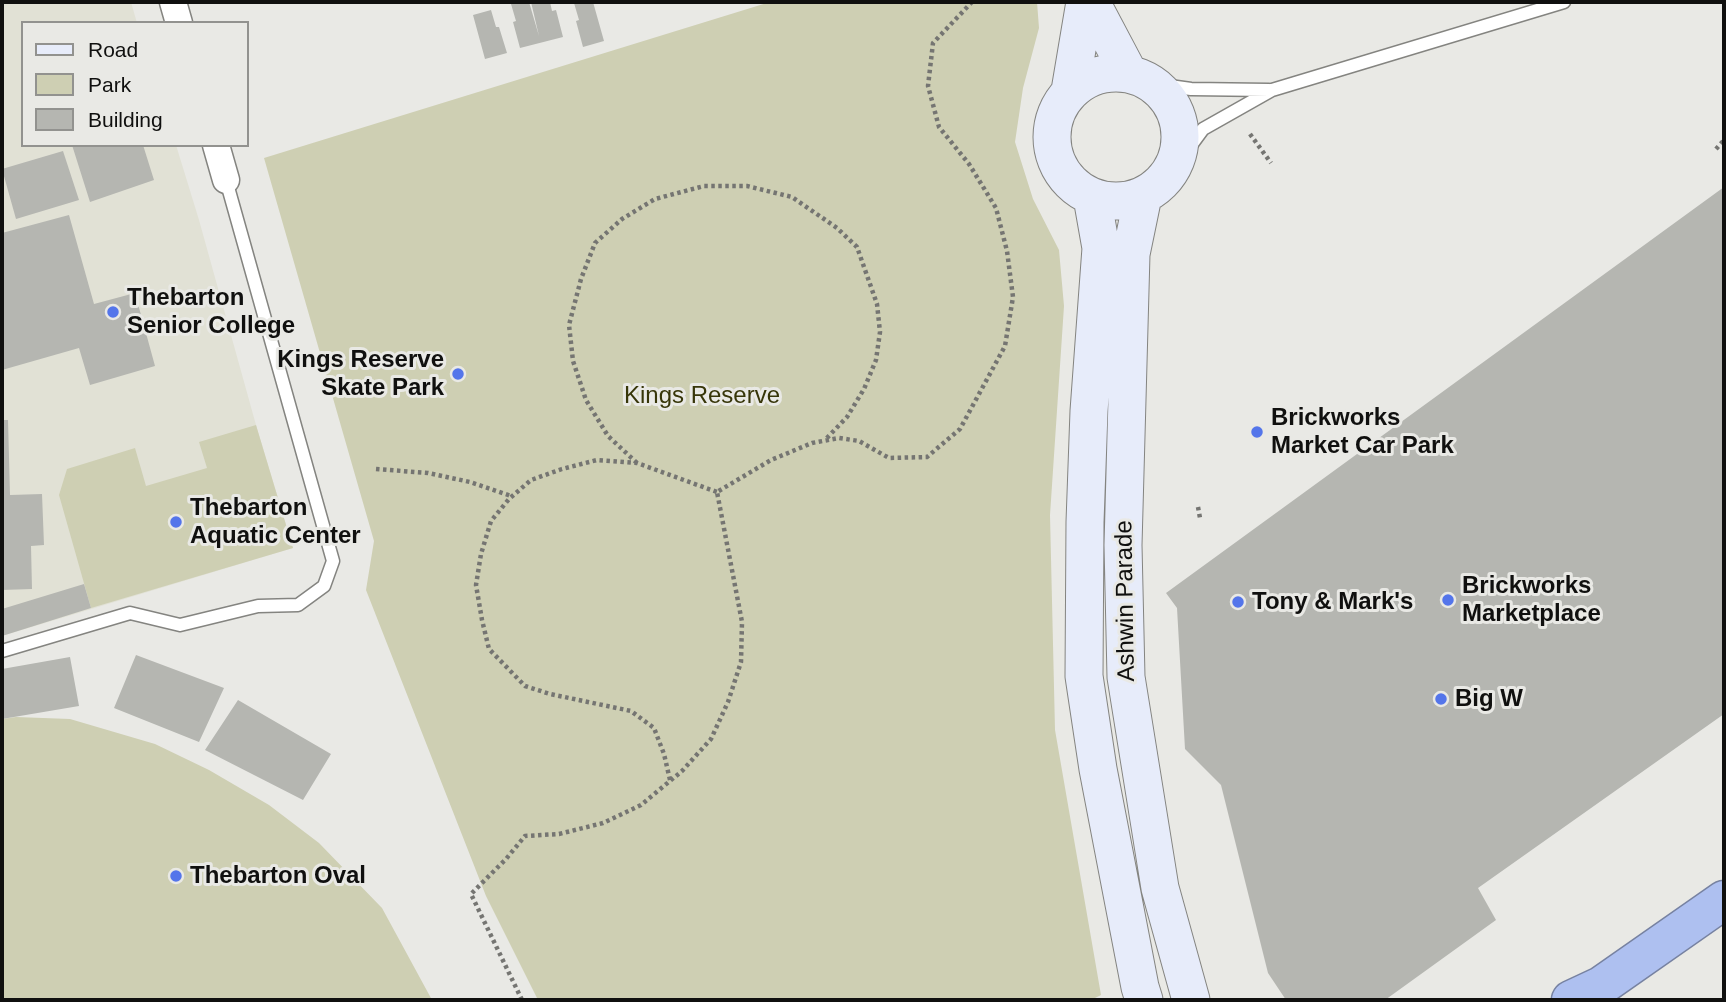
<!DOCTYPE html>
<style>
body{margin:0}
#map{position:relative;width:1726px;height:1002px;overflow:hidden;background:#e9e9e5;font-family:Helvetica,sans-serif}
canvas{display:block}
.frame{position:absolute;inset:0;border:4px solid #10100f;pointer-events:none}
.legend{position:absolute;left:21px;top:21px;width:228px;height:126px;box-sizing:border-box;background:#e9e9e5;border:2px solid #92928f;margin:0;padding:9px 12px;list-style:none;font-size:21px;color:#10100f}
.legend li{display:flex;align-items:center;gap:14px;height:35px}
.legend b{width:35px;border:2px solid #92928f}
</style>
<div id="map">
<canvas width="1726" height="1002"></canvas>
<div class="frame"></div>
<ul class="legend">
<li><b style="height:9px;background:#e7ecfa"></b>Road</li>
<li><b style="height:19px;background:#cecfb3"></b>Park</li>
<li><b style="height:19px;background:#b5b6b1"></b>Building</li>
</ul>
</div>
<script>
const context = document.querySelector('canvas').getContext('2d');
context.lineJoin = 'round';
function fill(path, color) { context.fillStyle = color; context.fill(path, 'evenodd'); }
const toPath = rows => new Path2D(rows.map(r => 'M' + r).join(''));
function trace(path, color, width, dash) { context.strokeStyle = color; context.lineWidth = width; context.lineCap = dash ? 'butt' : 'round'; context.setLineDash(dash || []); context.stroke(path); }
function drawText(font, color, halo, rows, align = 'center') {
  context.font = font + ' Helvetica,sans-serif'; context.lineWidth = 6; context.setLineDash([]); context.textBaseline = 'middle'; context.strokeStyle = halo; context.fillStyle = color; for (const [text, x, y, turn = 0] of rows) {
    context.save(); context.translate(x, y); context.rotate((+turn || 0) * Math.PI / 180); context.textAlign = isNaN(turn) ? turn : align; if (halo) context.strokeText(text, 0, 0); context.fillText(text, 0, 0); context.restore();
  }
}
fill(toPath([
 [2,2,131,2,137,23,23,23,23,145,176,145,199,220,256,425,293,548,2,636]
]), '#e1e1d5');
fill(toPath([
 [770,2,1037,2,1039,28,1023,88,1015,142,1033,199,1059,250,1064,306,1050,515,1055,730,1101,995,1091,1000,538,1000,486,896,366,590,374,541,264,158],
 [256,425,293,548,91,608,59,495,67,469,135,448,146,486,207,468,199,442],
 [16,717,70,719,155,744,209,770,269,805,319,843,382,908,432,1000,2,1000,2,719]
]), '#cecfb3');
fill(toPath([
 [519,2,529,2,539,36,531,2,550,2,552,11,556,10,563,37,520,48,513,22,516,21,511,4],
 [577,2,593,2,604,41,583,47,576,21,579,20,574,3],
 [491,10,496,27,499,27,507,53,485,59,473,15],
 [72,145,143,145,154,180,90,202],
 [63,151,79,200,16,219,2,169],
 [1724,187,1724,714,1478,888,1496,920,1385,1000,1286,1000,1268,973,1221,785,1185,749,1177,608,1166,593],
 [69,215,94,304,135,293,155,366,90,385,79,348,2,370,2,233],
 [2,420,8,420,10,495,42,494,44,545,31,546,32,589,2,590],
 [84,584,91,608,2,636,2,609],
 [136,655,224,688,199,742,114,708],
 [70,657,79,706,2,719,2,669],
 [238,700,331,754,303,800,205,750]
]), '#b5b6b1');
const lane = toPath([
 [1155,84,1191,89,1269,90],
 [1172,171,1203,129,1272,90,1564,2],
 [2,651,130,613,180,625,258,606,298,605,324,586,333,561,226,180]
]);
const street = toPath([
 [173,2,179,23],
 [216,145,226,180]
]);
const secondary = toPath([
 [1091,2,1128,72],
 '1052 137a64 64 0 1 1 128 0a64 64 0 1 1-128 0Z',
 [1070,91,1085,2],
 [1143,196,1131,254,1123,545,1126,677,1160,888,1191,1000],
 [1092,197,1101,248,1089,411,1085,522,1084,676,1098,769,1140,987,1144,1000]
]);
const highway = toPath([
 [1571,1000,1601,986,1724,900]
]);
trace(lane, '#848480', 15);
trace(street, '#848480', 29);
trace(secondary, '#848480', 39);
trace(highway, '#7782a1', 41);
trace(toPath([
 [1250,134,1271,163],
 [1716,149,1724,140],
 [637,463,608,436,586,400,573,361,569,325,581,279,595,243,622,219,655,199,704,186,747,186,792,197,837,228,857,247,877,304,880,332,876,360,864,389,847,417,825,440],
 [376,469,428,473,470,482,511,496],
 [1198,507,1200,518],
 [670,780,664,754,654,728,631,711,550,694,525,686,489,649,482,620,476,585,481,554,491,521,509,499,531,480,562,469,597,460,637,463,717,492],
 [522,1000,471,894,506,859,525,836,559,834,603,823,641,805,682,771,711,739,728,702,741,662,742,622,717,492,771,460,812,443,839,438,859,441,889,458,927,457,960,429,1005,346,1013,297,1007,251,996,208,969,164,939,127,928,86,933,43,972,2]
]), '#757572', 4.5, [3.5, 3.5]);
trace(lane, '#fff', 12);
trace(street, '#fff', 26);
trace(secondary, '#e7ecfa', 37);
trace(highway, '#aec0f0', 38);
for (const [x, y, r, color] of [
 [113,312,7,"#5475ea"],
 [458,374,7,"#5475ea"],
 [1257,432,7,"#5475ea"],
 [176,522,7,"#5475ea"],
 [1448,600,7,"#5475ea"],
 [1238,602,7,"#5475ea"],
 [1441,699,7,"#5475ea"],
 [176,876,7,"#5475ea"]
]) { const dot = new Path2D(); dot.arc(x, y, r, 0, 2 * Math.PI); context.fillStyle = color; context.fill(dot); trace(dot, '#e9e9e5', 2.5); }
drawText('bold 24px', '#10100f', '#e9e9e5', [
 ["Thebarton",127,298],
 ["Senior College",127,326],
 ["Kings Reserve",444,360,"right"],
 ["Skate Park",444,388,"right"],
 ["Brickworks",1271,418],
 ["Market Car Park",1271,446],
 ["Thebarton",190,508],
 ["Aquatic Center",190,536],
 ["Brickworks",1462,586],
 ["Marketplace",1462,614],
 ["Tony & Mark's",1252,602],
 ["Big W",1455,699],
 ["Thebarton Oval",190,876]
], 'left');
drawText('24px', '#373609', '#e9e9e5', [
 ["Kings Reserve",702,396]
]);
drawText('24px', '#10100f', '#e9e9e5', [
 ["Ashwin Parade",1126,601,-91]
]);
</script>
